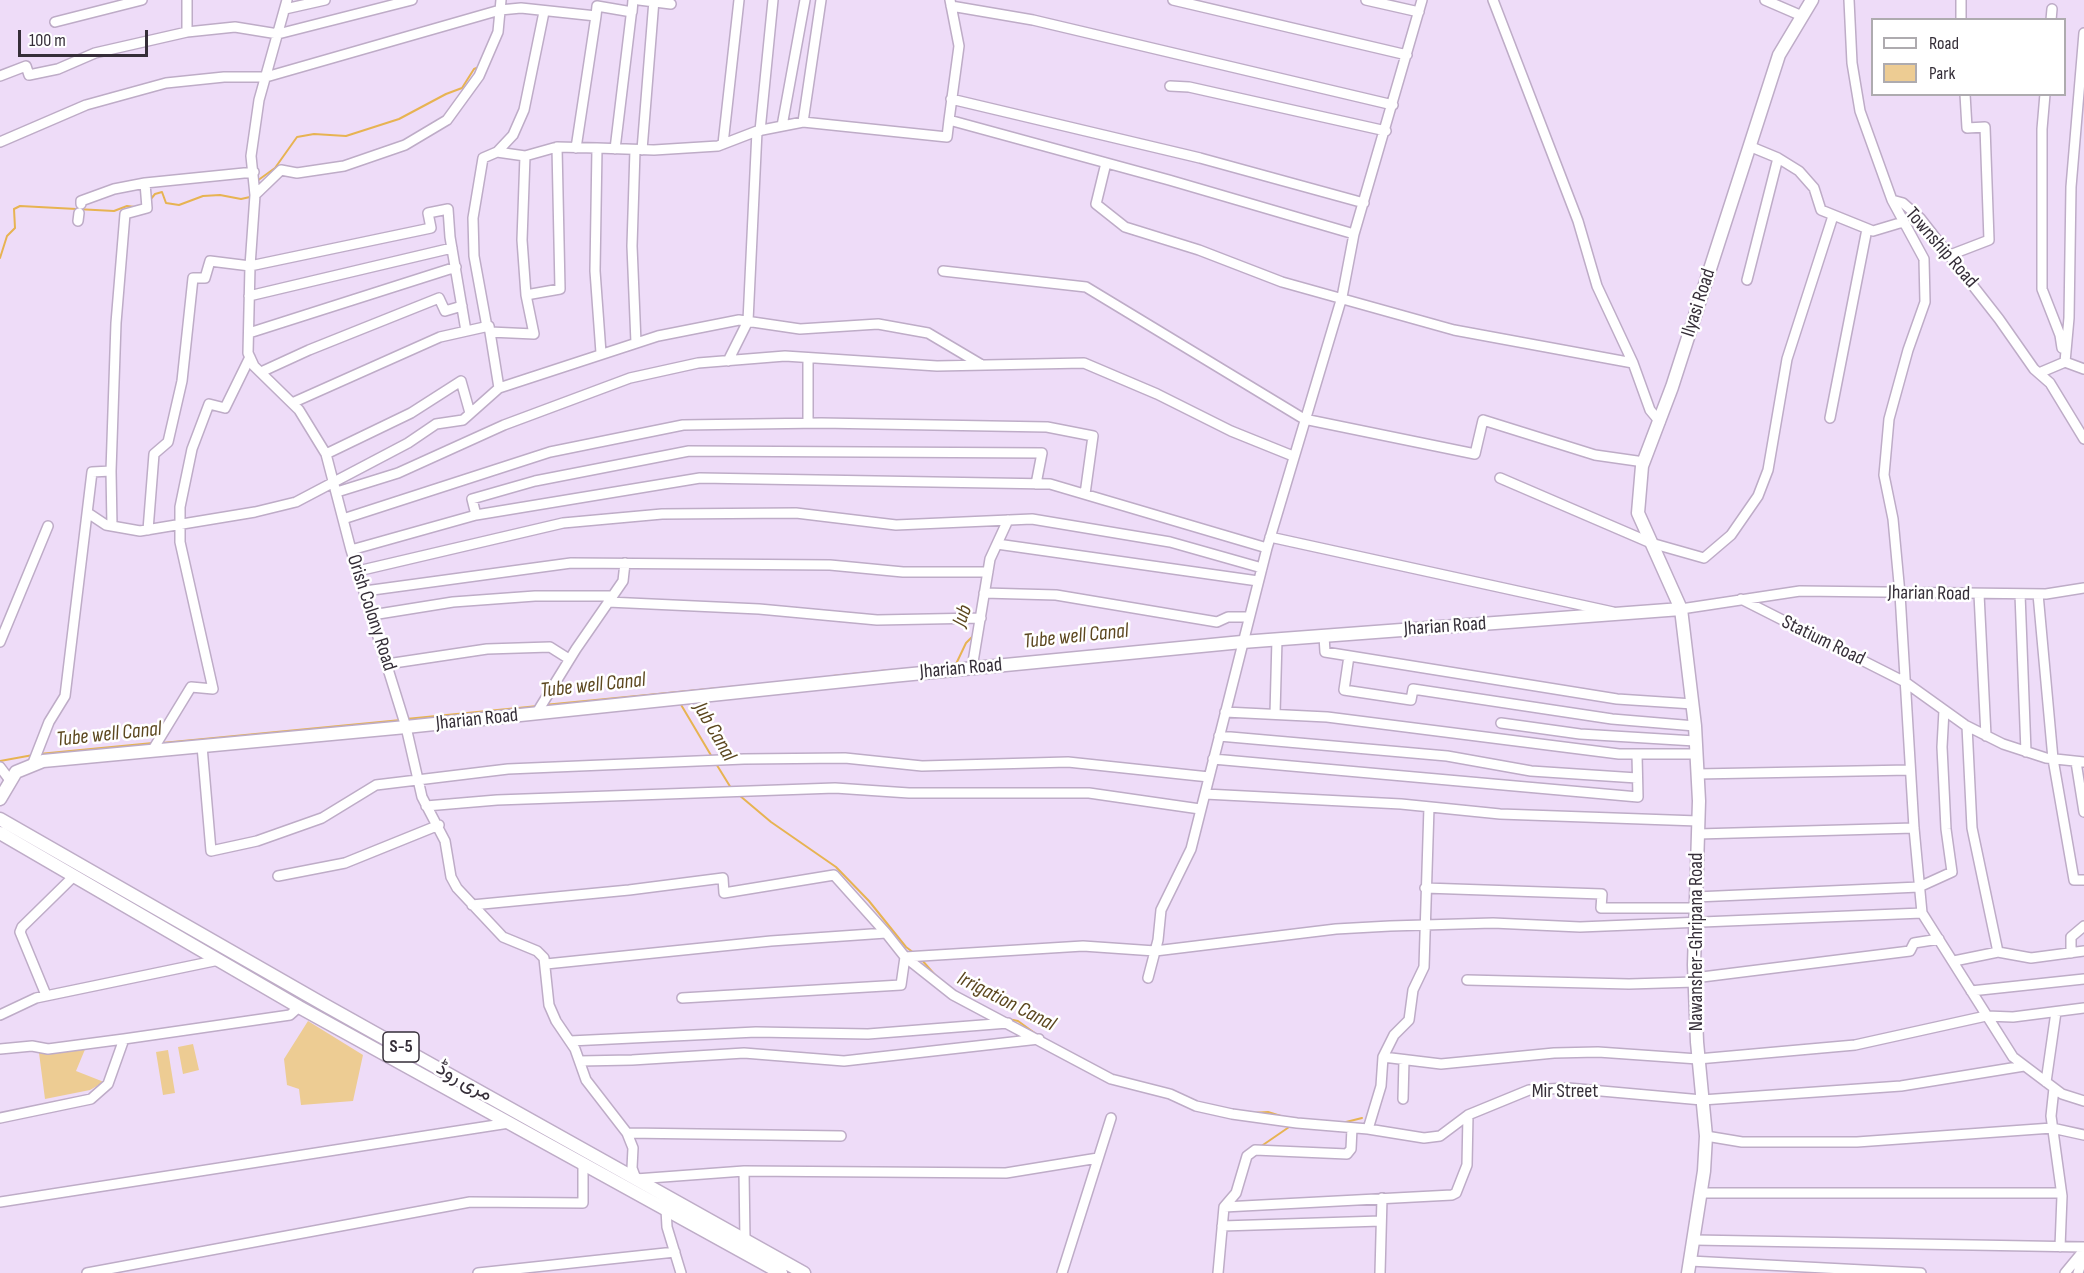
<!DOCTYPE html>
<meta charset="utf-8">
<style>
body{margin:0}
#map{position:relative;width:2084px;height:1273px;overflow:hidden;background:#eedcf8;font-family:"Sofia Sans Condensed",sans-serif}
canvas{display:block}
.legend{position:absolute;left:1871px;top:18px;width:195px;height:78px;box-sizing:border-box;background:#fff;border:2px solid #aeabaf;margin:0;padding:8px 10px;list-style:none;font-size:18px;color:#352e38}
.legend li{display:flex;align-items:center;gap:12px;height:30px}
.legend b{width:30px;border:2px solid #aeabaf}
.scale{position:absolute;left:18px;top:30px;width:130px;height:27px;box-sizing:border-box;border:3px solid #352e38;border-top:0;padding-left:8px;font-size:18px;line-height:21px;white-space:nowrap;color:#352e38;-webkit-text-stroke:4px #fff;paint-order:stroke}
</style>
<div id="map">
<canvas width="2084" height="1273"></canvas>
<ul class="legend">
<li><b style="height:8px;background:#fff"></b>Road</li>
<li><b style="height:16px;background:#edcc93"></b>Park</li>
</ul>
<div class="scale">100 m</div>
</div>
<script>
const context = document.querySelector('canvas').getContext('2d');
context.lineJoin = 'round';
function fill(path, color) { context.fillStyle = color; context.fill(path, 'evenodd'); }
const toPath = rows => new Path2D(rows.map(r => 'M' + r).join(''));
function trace(path, color, width, dash) { context.strokeStyle = color; context.lineWidth = width; context.lineCap = dash ? 'butt' : 'round'; context.setLineDash(dash || []); context.stroke(path); }
function drawText(font, color, halo, rows, align = 'center') {
  context.font = font + ' "Sofia Sans Condensed",Vazirmatn,sans-serif'; context.lineWidth = 5; context.setLineDash([]); context.textBaseline = 'middle'; context.strokeStyle = halo; context.fillStyle = color; for (const [text, x, y, turn = 0] of rows) {
    context.save(); context.translate(x, y); context.rotate((+turn || 0) * Math.PI / 180); context.textAlign = isNaN(turn) ? turn : align; if (halo) context.strokeText(text, 0, 0); context.fillText(text, 0, 0); context.restore();
  }
}
fill(toPath([
 [308,1021,363,1055,353,1101,301,1105,299,1089,287,1085,284,1059],
 [193,1044,199,1070,183,1074,178,1047],
 [86,1047,76,1071,104,1082,90,1090,45,1099,39,1053],
 [168,1050,175,1093,163,1095,156,1052]
]), '#edcc93');
trace(toPath([
 [257,181,275,168,297,137,314,134,346,136,399,119,446,94,462,88,474,69,479,67],
 [150,200,155,194,162,192,166,203,179,205,203,196,220,195,241,199,250,197,251,194],
 [0,258,7,236,15,228,14,209,20,206,114,211,127,206,135,207],
 [956,664,966,643,975,634],
 [833,676,890,670],
 [680,703,712,757],
 [544,705,750,685],
 [406,719,538,706],
 [162,743,401,720],
 [39,754,153,743],
 [0,761,33,755],
 [715,762,731,788],
 [739,795,771,822,836,867,869,901,906,947,914,953],
 [921,959,935,975],
 [1008,1019,1018,1021,1036,1034],
 [1252,1113,1268,1112,1284,1117],
 [1342,1123,1362,1118],
 [1260,1147,1292,1125]
]), '#e7b352', 2);
const minor = toPath([
 [187,0,187,32],
 [287,0,259,100,251,156,255,195,250,266,248,353,254,366,299,410,326,454,351,550,406,727,422,797,445,841,451,877,457,888,503,937,537,951,544,958,549,1005,556,1021,575,1049,586,1080,627,1133,633,1148,632,1168,636,1179,744,1171,1006,1173,1098,1158],
 [639,0,671,4],
 [1173,0,1407,55],
 [1366,0,1419,12],
 [1493,0,1578,221,1597,286,1633,363,1650,410,1660,422],
 [1765,0,1802,16],
 [1849,0,1852,63,1860,111,1892,200,1903,203,1920,218,1999,319,2034,369,2050,383,2084,439],
 [1961,0,1961,20],
 [951,6,1033,20,1393,105],
 [285,9,325,0],
 [2051,20,2052,9],
 [55,22,142,0],
 [0,76,26,66,29,75,58,69,95,53,187,32,235,27,278,34,412,0],
 [1170,86,1189,87,1386,131],
 [2045,94,2042,129,2042,289,2060,335,2062,348],
 [951,99,1200,158,1364,203],
 [949,120,959,46,950,0],
 [803,122,821,0],
 [782,126,805,0],
 [760,131,773,0],
 [0,142,86,105,166,83,224,77,266,77,500,10,521,8,596,16,597,6,632,12,633,0],
 [723,144,739,0],
 [1749,146,1778,158,1799,171,1814,188,1821,210,1873,231,1903,222],
 [576,148,596,16],
 [597,148,654,150,718,146,757,131,803,122,947,137,949,120,1169,180,1354,234],
 [615,149,632,8],
 [635,150,632,246,636,343],
 [642,150,654,0],
 [497,152,513,135,524,110,544,12],
 [1106,163,1096,204,1125,227,1199,250,1282,282,1454,330,1633,363],
 [255,195,281,170,297,173,344,166,405,145,447,120,479,76,498,32,501,0],
 [1892,200,1924,259,1925,302,1908,350,1889,419,1884,475,1893,519,1900,594,1914,828,1922,913,2013,1057,2062,1094,2084,1101],
 [81,204,81,201,114,189,145,183,254,172],
 [78,221,79,213],
 [1950,255,1989,240,1985,127,1967,128,1965,94],
 [943,271,1086,287,1304,419,1475,454,1483,420,1595,455,1644,462],
 [1747,280,1778,158],
 [526,295,560,289,557,147],
 [249,296,452,248],
 [487,327,474,256,473,218,483,158,497,152,525,156],
 [490,332,534,334,526,295,522,240,525,156,557,147,597,148,595,271,601,353],
 [249,333,456,267],
 [808,358,808,423],
 [728,361,748,321,757,131],
 [2065,362,2069,318,2071,187,2084,33],
 [261,372,309,350,439,298,445,311,462,306],
 [2039,373,2065,362,2084,369],
 [292,403,440,337,489,326,499,388],
 [1830,418,1867,229],
 [326,454,411,413,461,381,470,413],
 [111,471,112,526],
 [1500,478,1651,543,1704,558,1731,535,1758,496,1768,470,1787,359,1833,216],
 [337,492,398,473,504,425,630,378,698,363,785,356,937,366,1084,363,1157,394,1231,431,1293,456],
 [88,513,106,525,140,531,255,512,296,502,408,443,436,424,463,420,499,388,658,336,739,320,800,329,878,324,928,333,982,365],
 [476,515,472,499,535,481,689,451,1042,453,1036,484],
 [343,519,550,452,683,425,821,423,1047,427,1093,436,1085,494],
 [148,530,154,454,168,442,182,381,193,278,205,278,210,261,250,266,431,228,428,213,448,209,450,237,466,331],
 [1270,537,1613,612],
 [997,544,1258,581],
 [351,550,476,515,700,478,1050,484,1267,548],
 [358,571,563,523,662,514,796,513,896,525,1032,519,1170,542,1262,568],
 [365,591,571,563,830,565,903,572,988,572],
 [984,593,1056,595,1217,622,1228,617,1248,617],
 [1979,594,1986,736],
 [2020,594,2026,752],
 [2038,594,2053,759,2074,880,2084,880],
 [1741,599,1905,682,1965,725,2003,744,2046,758,2084,762],
 [608,602,759,609,877,620,981,618],
 [1681,609,1800,591,2046,594,2084,588],
 [372,615,453,602,535,596,612,596],
 [1324,636,1325,652,1617,699,1693,704],
 [0,642,48,526],
 [1349,656,1344,690,1411,700,1413,689,1612,719,1695,726],
 [387,664,487,649,550,647,569,659],
 [972,668,990,559,1008,520],
 [1225,712,1327,717,1619,754,1696,754],
 [536,714,576,649,623,581,625,563],
 [1275,714,1277,639],
 [1501,723,1580,734,1695,741],
 [1967,726,1972,828,1998,952,2031,958,2084,951],
 [1219,736,1447,756,1531,771,1637,778],
 [202,746,211,851,257,841,322,818,376,785,508,769,744,759,845,758,922,766,1068,762,1209,777],
 [152,751,191,687,213,689,180,542,180,507,192,449,209,404,225,408,250,357],
 [1213,759,1638,797,1637,755],
 [2076,762,2084,812],
 [33,763,49,722,65,696,92,472,111,471,116,323,125,214,147,208,145,183],
 [0,767,9,779],
 [1697,774,1910,770],
 [1205,794,1401,804,1500,814,1698,821],
 [426,806,497,800,835,788,909,793,1089,793,1200,809],
 [1698,834,1914,828],
 [278,876,345,863,439,825],
 [1425,888,1602,894,1601,908,1695,908],
 [1696,897,1919,887,1952,872,1946,829,1942,747,1944,710],
 [472,905,629,890,723,878,724,893,834,875,886,933],
 [2071,953,2071,937,2084,926],
 [905,957,953,995,1111,1079,1170,1094,1196,1106,1232,1114,1297,1123,1368,1129,1424,1138,1440,1136,1468,1115,1529,1090,1568,1088,1702,1100,1901,1086,2024,1066],
 [905,957,1083,946,1155,951,1336,929,1390,926,1493,923,1580,927,1922,913],
 [1954,961,1998,952],
 [546,964,771,941,886,933,905,957,901,985,682,998],
 [1148,978,1158,940,1161,910,1191,849,1267,548,1342,297,1354,234,1422,0],
 [1694,978,1910,951,1914,943,1939,939],
 [1467,980,1629,984,1695,982],
 [1971,991,2084,979],
 [46,995,20,932,22,927,74,876],
 [0,1015,36,998,219,960],
 [570,1041,756,1032,868,1034,1008,1023],
 [0,1049,32,1046,48,1049,124,1039,290,1015,299,1007],
 [1383,1057,1441,1064,1554,1053,1598,1052,1698,1059,1855,1045,1986,1016,2013,1017,2084,1008],
 [580,1061,632,1060,744,1053,844,1061,1039,1039],
 [2046,1082,2056,1012],
 [2054,1088,2051,1116,2062,1196,2060,1247],
 [1403,1099,1404,1060],
 [0,1118,91,1099,108,1084,124,1039],
 [1368,1129,1381,1086,1383,1057,1394,1035,1409,1020,1413,990,1424,967,1429,807],
 [627,1133,841,1136],
 [1706,1136,1742,1142,1857,1142,2052,1128,2084,1135],
 [744,1171,745,1240],
 [1701,1193,2061,1193],
 [0,1202,509,1123],
 [1224,1207,1452,1195,1456,1193,1467,1165,1468,1115],
 [666,1209,667,1227,681,1273],
 [1222,1226,1381,1221],
 [1694,1240,2084,1247],
 [1690,1261,1921,1273],
 [87,1273,470,1202,583,1203,583,1163],
 [478,1273,675,1252],
 [1062,1273,1111,1118],
 [1218,1273,1224,1207,1236,1193,1247,1156,1255,1150,1347,1154,1351,1149,1352,1128],
 [1380,1273,1382,1198],
 [2065,1273,2084,1250],
 [2078,1273,2084,1254]
]);
const major = toPath([
 [0,799,16,772,43,761,406,727,892,676,1242,642,1681,609],
 [0,819,323,1004,804,1273],
 [0,833,299,1007,781,1273],
 [1688,1273,1704,1171,1706,1136,1697,1042,1694,965,1699,801,1695,726,1681,609,1638,513,1642,466,1672,387,1779,55,1812,0]
]);
trace(minor, '#beacc7', 12);
trace(major, '#beacc7', 15);
trace(minor, '#fff', 9);
trace(major, '#fff', 12);
for (const [x, y, w] of [
 [401,1047,36]
]) { const box = new Path2D(); box.roundRect(x - w / 2, y - 15, w, 30, 4.5); context.fillStyle = '#fff'; context.fill(box); trace(box, '#352e38', 1.5); }
drawText('bold 18px', '#352e38', null, [
 ["S-5",401,1047]
]);
drawText('20px', '#352e38', '#fff', [
 ["Township Road",1941,248,49],
 ["Ilyasi Road",1699,303,-72],
 ["Jharian Road",1929,594,1],
 ["Orish Colony Road",371,613,72],
 ["Jharian Road",1445,627,-4],
 ["Statium Road",1823,641,26],
 ["Jharian Road",961,669,-5],
 ["Jharian Road",477,720,-6],
 ["Nawansher-Ghripana Road",1697,942,-90],
 ["مری روڈ",464,1082,29],
 ["Mir Street",1565,1092]
]);
drawText('italic 21px', '#5c471f', '#fff', [
 ["Jub",963,616,-71],
 ["Tube well Canal",1076,637,-6],
 ["Tube well Canal",593,686,-6],
 ["Jub Canal",714,732,60],
 ["Tube well Canal",109,735,-6],
 ["Irrigation Canal",1006,1002,27]
]);
</script>
